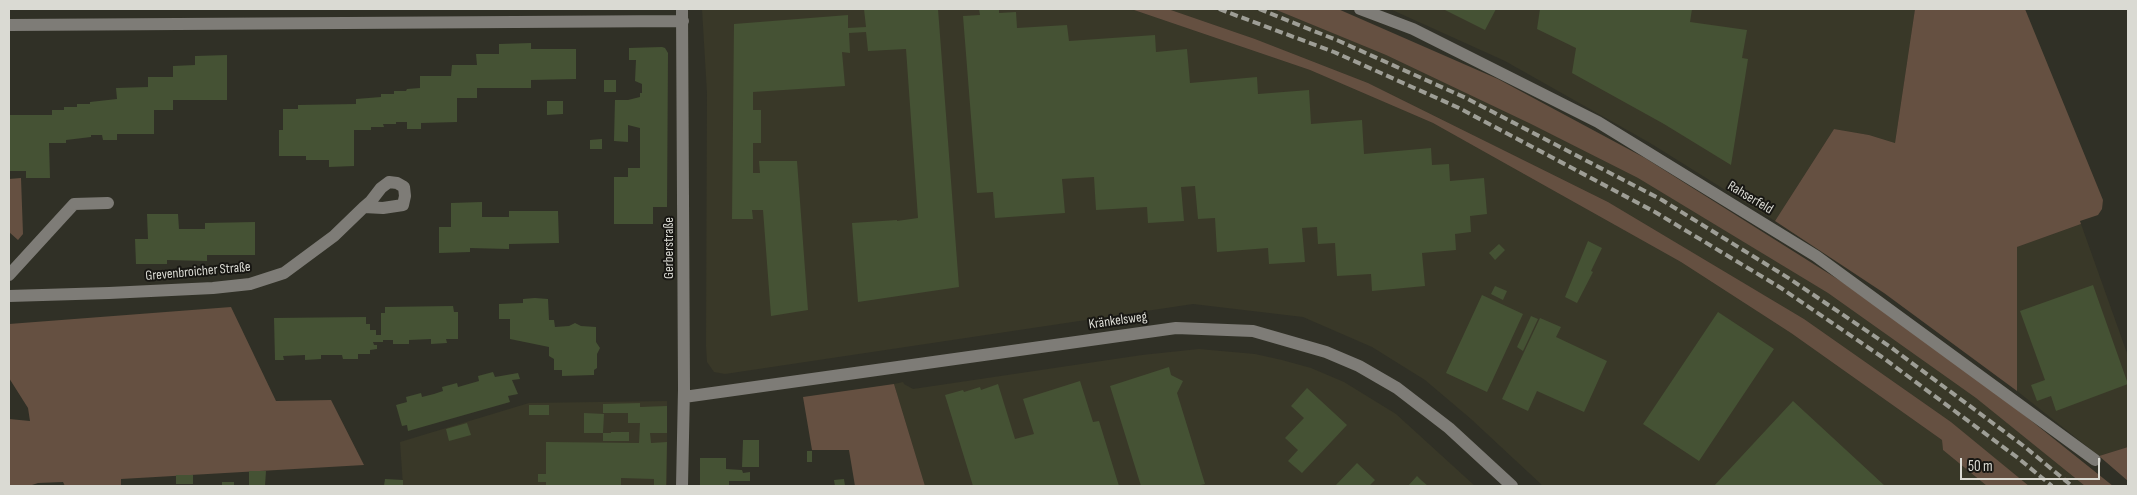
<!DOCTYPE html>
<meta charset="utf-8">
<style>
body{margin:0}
#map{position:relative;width:2137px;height:495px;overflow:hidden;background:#303026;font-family:"Sofia Sans Condensed",sans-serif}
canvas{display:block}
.frame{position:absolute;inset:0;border:10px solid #dadad3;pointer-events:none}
.scale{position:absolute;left:1960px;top:458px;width:140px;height:22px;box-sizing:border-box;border:2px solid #dadad3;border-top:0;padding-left:6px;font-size:15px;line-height:18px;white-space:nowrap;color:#dadad3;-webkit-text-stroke:4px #181713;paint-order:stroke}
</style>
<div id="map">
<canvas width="2137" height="495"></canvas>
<div class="frame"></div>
<div class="scale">50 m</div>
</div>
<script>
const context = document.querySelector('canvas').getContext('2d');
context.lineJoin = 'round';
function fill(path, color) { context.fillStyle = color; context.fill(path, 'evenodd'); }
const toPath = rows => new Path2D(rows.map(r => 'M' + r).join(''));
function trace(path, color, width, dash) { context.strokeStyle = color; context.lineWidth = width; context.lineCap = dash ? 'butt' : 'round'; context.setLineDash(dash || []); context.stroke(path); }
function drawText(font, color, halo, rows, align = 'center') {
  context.font = font + ' "Sofia Sans Condensed",sans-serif'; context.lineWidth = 4; context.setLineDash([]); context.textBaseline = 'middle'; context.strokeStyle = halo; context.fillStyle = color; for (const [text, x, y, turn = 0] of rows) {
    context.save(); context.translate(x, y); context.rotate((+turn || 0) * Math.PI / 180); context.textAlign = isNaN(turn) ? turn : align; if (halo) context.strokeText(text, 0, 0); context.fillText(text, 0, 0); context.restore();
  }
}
fill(toPath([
 [702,9,1131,9,1310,70,1433,123,1681,262,1791,333,1942,440,1943,450,1987,486,1543,486,1471,419,1425,380,1372,347,1303,317,1193,304,725,374,714,372,707,362,706,346,707,93],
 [1168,9,1274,9,1386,55,1531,124,1638,178,1828,293,1976,398,2085,486,2029,486,1951,422,1804,319,1608,202,1368,83,1255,39],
 [1390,9,1915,9,1895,143,1869,135,1834,129,1775,221,1650,143,1505,61],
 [2081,224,2128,356,2128,447,2099,456,2017,391,2017,247],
 [1199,349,1255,354,1282,360,1311,368,1344,382,1396,414,1475,486,925,486,894,384,903,382,904,384,913,389,1142,355],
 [667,401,667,486,403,486,400,442,529,403]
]), '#393828');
fill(toPath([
 [1131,9,1168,9,1255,39,1368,83,1608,202,1804,319,1951,422,2029,486,1987,486,1943,450,1942,440,1791,333,1681,262,1433,123,1310,70],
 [1274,9,1338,9,1498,79,1645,158,1847,285,2009,403,2113,486,2085,486,1976,398,1828,293,1638,178,1531,124,1386,55],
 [1915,9,2025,9,2103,200,2102,209,2098,215,2080,221,2081,224,2017,247,2017,391,1884,293,1775,221,1834,129,1869,135,1895,143],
 [21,178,23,234,18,240,9,232,9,179],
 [231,307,276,401,331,400,364,465,121,479,121,486,65,486,63,482,38,483,29,486,9,486,9,419,30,421,28,408,9,378,9,324],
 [894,384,925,486,855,486,849,450,812,450,803,397],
 [2128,447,2128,481,2099,456]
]), '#655041');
fill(toPath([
 [864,9,938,9,959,287,858,302,852,223,897,220,897,221,918,218,906,49,868,51,866,32,849,33,850,53,842,52,845,86,753,92,753,110,761,110,761,143,753,143,753,173,760,173,759,161,797,161,808,310,771,316,763,210,752,210,753,219,732,219,734,24,848,15,848,28,866,27],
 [979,9,999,9,999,13,1016,12,1017,28,1067,25,1069,41,1155,35,1156,52,1187,49,1190,83,1257,77,1258,94,1309,90,1311,124,1362,120,1364,154,1431,148,1432,165,1449,164,1450,181,1484,178,1487,214,1470,216,1471,232,1455,234,1456,250,1422,253,1425,286,1372,291,1371,274,1337,276,1335,243,1318,244,1317,227,1302,228,1305,262,1269,264,1268,248,1217,252,1215,218,1198,219,1195,186,1181,187,1184,221,1148,223,1147,207,1096,210,1094,177,1062,179,1065,213,995,218,993,192,977,193,963,16,980,15],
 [1443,9,1496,9,1485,30],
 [1540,9,1692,9,1690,22,1747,30,1742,58,1748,59,1731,165,1664,124,1572,73,1576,48,1537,29],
 [531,43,531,49,576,49,576,79,531,80,531,88,477,88,477,98,457,98,457,122,421,123,421,129,407,129,407,122,396,122,396,124,383,124,384,127,371,127,371,130,354,130,354,166,329,167,329,160,306,160,306,156,279,156,279,130,283,130,283,109,298,109,298,105,356,104,356,99,381,97,381,94,394,94,394,91,406,91,407,89,420,88,420,76,451,76,452,65,477,65,476,54,499,54,499,44],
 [629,48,662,47,665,48,668,53,667,207,653,207,653,224,614,224,614,177,628,177,628,168,640,168,640,128,628,125,628,142,614,141,615,100,628,100,640,97,640,93,642,93,642,84,635,81,636,60,629,60],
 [227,55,227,100,173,100,173,110,154,110,154,134,117,134,117,140,103,140,102,135,91,135,91,137,66,140,66,143,49,143,50,178,26,178,26,171,9,171,9,115,52,115,52,110,64,110,64,107,77,107,77,104,90,104,90,102,117,99,116,88,148,87,148,77,173,77,173,66,195,65,195,56],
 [604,80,616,80,616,92,604,92],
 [547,101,563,101,563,114,547,115],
 [602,139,602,149,590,149,590,140],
 [482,202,482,217,509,217,509,211,558,211,559,243,509,244,509,249,470,248,470,252,439,253,439,227,451,227,451,203],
 [147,214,178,214,179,229,205,229,205,223,255,222,255,255,207,255,207,261,167,260,167,264,136,264,135,239,148,239],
 [1588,241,1602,248,1591,271,1593,272,1577,303,1565,297],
 [1499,244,1505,250,1495,260,1489,253],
 [2093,285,2128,384,2056,411,2051,396,2037,401,2031,385,2045,380,2020,311],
 [1495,286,1507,291,1503,300,1491,294],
 [1482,295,1523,314,1487,392,1446,373],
 [535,298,548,299,549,320,554,320,555,327,569,326,575,323,581,326,596,327,596,342,600,348,597,354,597,368,594,370,594,375,562,376,562,370,554,370,554,359,549,356,549,347,510,339,510,319,499,319,499,304,523,303,523,299],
 [453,306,454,312,458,312,458,339,446,339,447,343,431,344,431,339,409,340,409,344,393,344,393,340,383,340,383,342,373,342,374,345,377,345,377,349,370,350,370,354,358,354,358,359,343,359,342,355,321,355,321,359,305,360,305,355,283,356,284,360,275,360,274,318,366,317,366,324,370,324,370,330,376,330,376,335,381,335,381,313,385,313,385,307],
 [1718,312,1774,349,1699,461,1643,424],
 [1531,316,1538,319,1523,351,1517,347],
 [1540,318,1561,327,1556,337,1607,361,1584,412,1537,391,1528,411,1502,399],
 [1169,367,1171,375,1183,381,1177,393,1205,484,1196,486,1141,486,1110,386],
 [493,372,495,377,518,373,520,379,512,380,518,394,508,396,510,402,408,431,407,425,402,426,396,405,407,402,406,397,421,393,422,397,434,394,443,391,442,387,457,383,458,387,479,381,478,376],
 [1080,381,1093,422,1099,421,1119,486,973,486,945,395,963,390,964,392,980,387,981,390,998,384,1015,439,1034,434,1023,399],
 [1307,388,1347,425,1302,473,1288,461,1298,450,1285,438,1304,418,1291,406],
 [1793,401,1885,486,1714,486],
 [640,403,640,407,667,406,667,433,650,433,651,443,667,442,666,485,654,485,654,479,621,478,621,486,546,486,546,482,538,482,538,474,546,474,546,442,639,443,640,423,628,423,628,413,603,413,603,404],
 [529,405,549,405,549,415,529,415],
 [584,413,604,414,603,433,584,433],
 [467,423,471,435,449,441,446,429],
 [611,432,629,432,629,441,603,441,603,433,611,433],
 [743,440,759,440,759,467,742,467],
 [807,451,812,451,812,462,807,462],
 [700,458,726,458,726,469,742,470,743,473,750,472,750,481,729,481,729,486,700,486],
 [1357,463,1375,480,1369,486,1335,486],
 [249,471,266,471,265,486,249,486],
 [176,475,193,475,193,484,176,484],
 [1417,476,1421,480,1428,486,1408,486],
 [385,479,403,480,403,486,384,486],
 [844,479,845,486,835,486,834,480],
 [222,482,234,482,234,486,222,486]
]), '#455234');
trace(toPath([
 [1360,9,1413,29,1598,122,1816,256,2095,460],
 [9,25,683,21],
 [9,275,74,204,108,203],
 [9,296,109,293,213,288,250,284,284,273,334,236,364,207,371,201,381,188,389,182,397,183,404,187,405,196,403,205,383,208,364,207],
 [684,397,1176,328,1253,331,1326,352,1359,366,1397,388,1449,428,1512,486],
 [682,486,684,389,682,9]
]), '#7e7c77', 12);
trace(toPath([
 [1219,9,1334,52,1459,108,1655,212,1781,288,1882,357,2018,458,2052,486],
 [1259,9,1339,41,1466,98,1662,200,1790,279,1889,346,2025,447,2072,486]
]), '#9e9e96', 4, [8, 4]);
drawText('14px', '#dadad3', '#181713', [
 ["Rahserfeld",1750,198,31],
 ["Gerberstraße",669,248,-90],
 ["Grevenbroicher Straße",198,272,-5],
 ["Kränkelsweg",1118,321,-8]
]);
</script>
